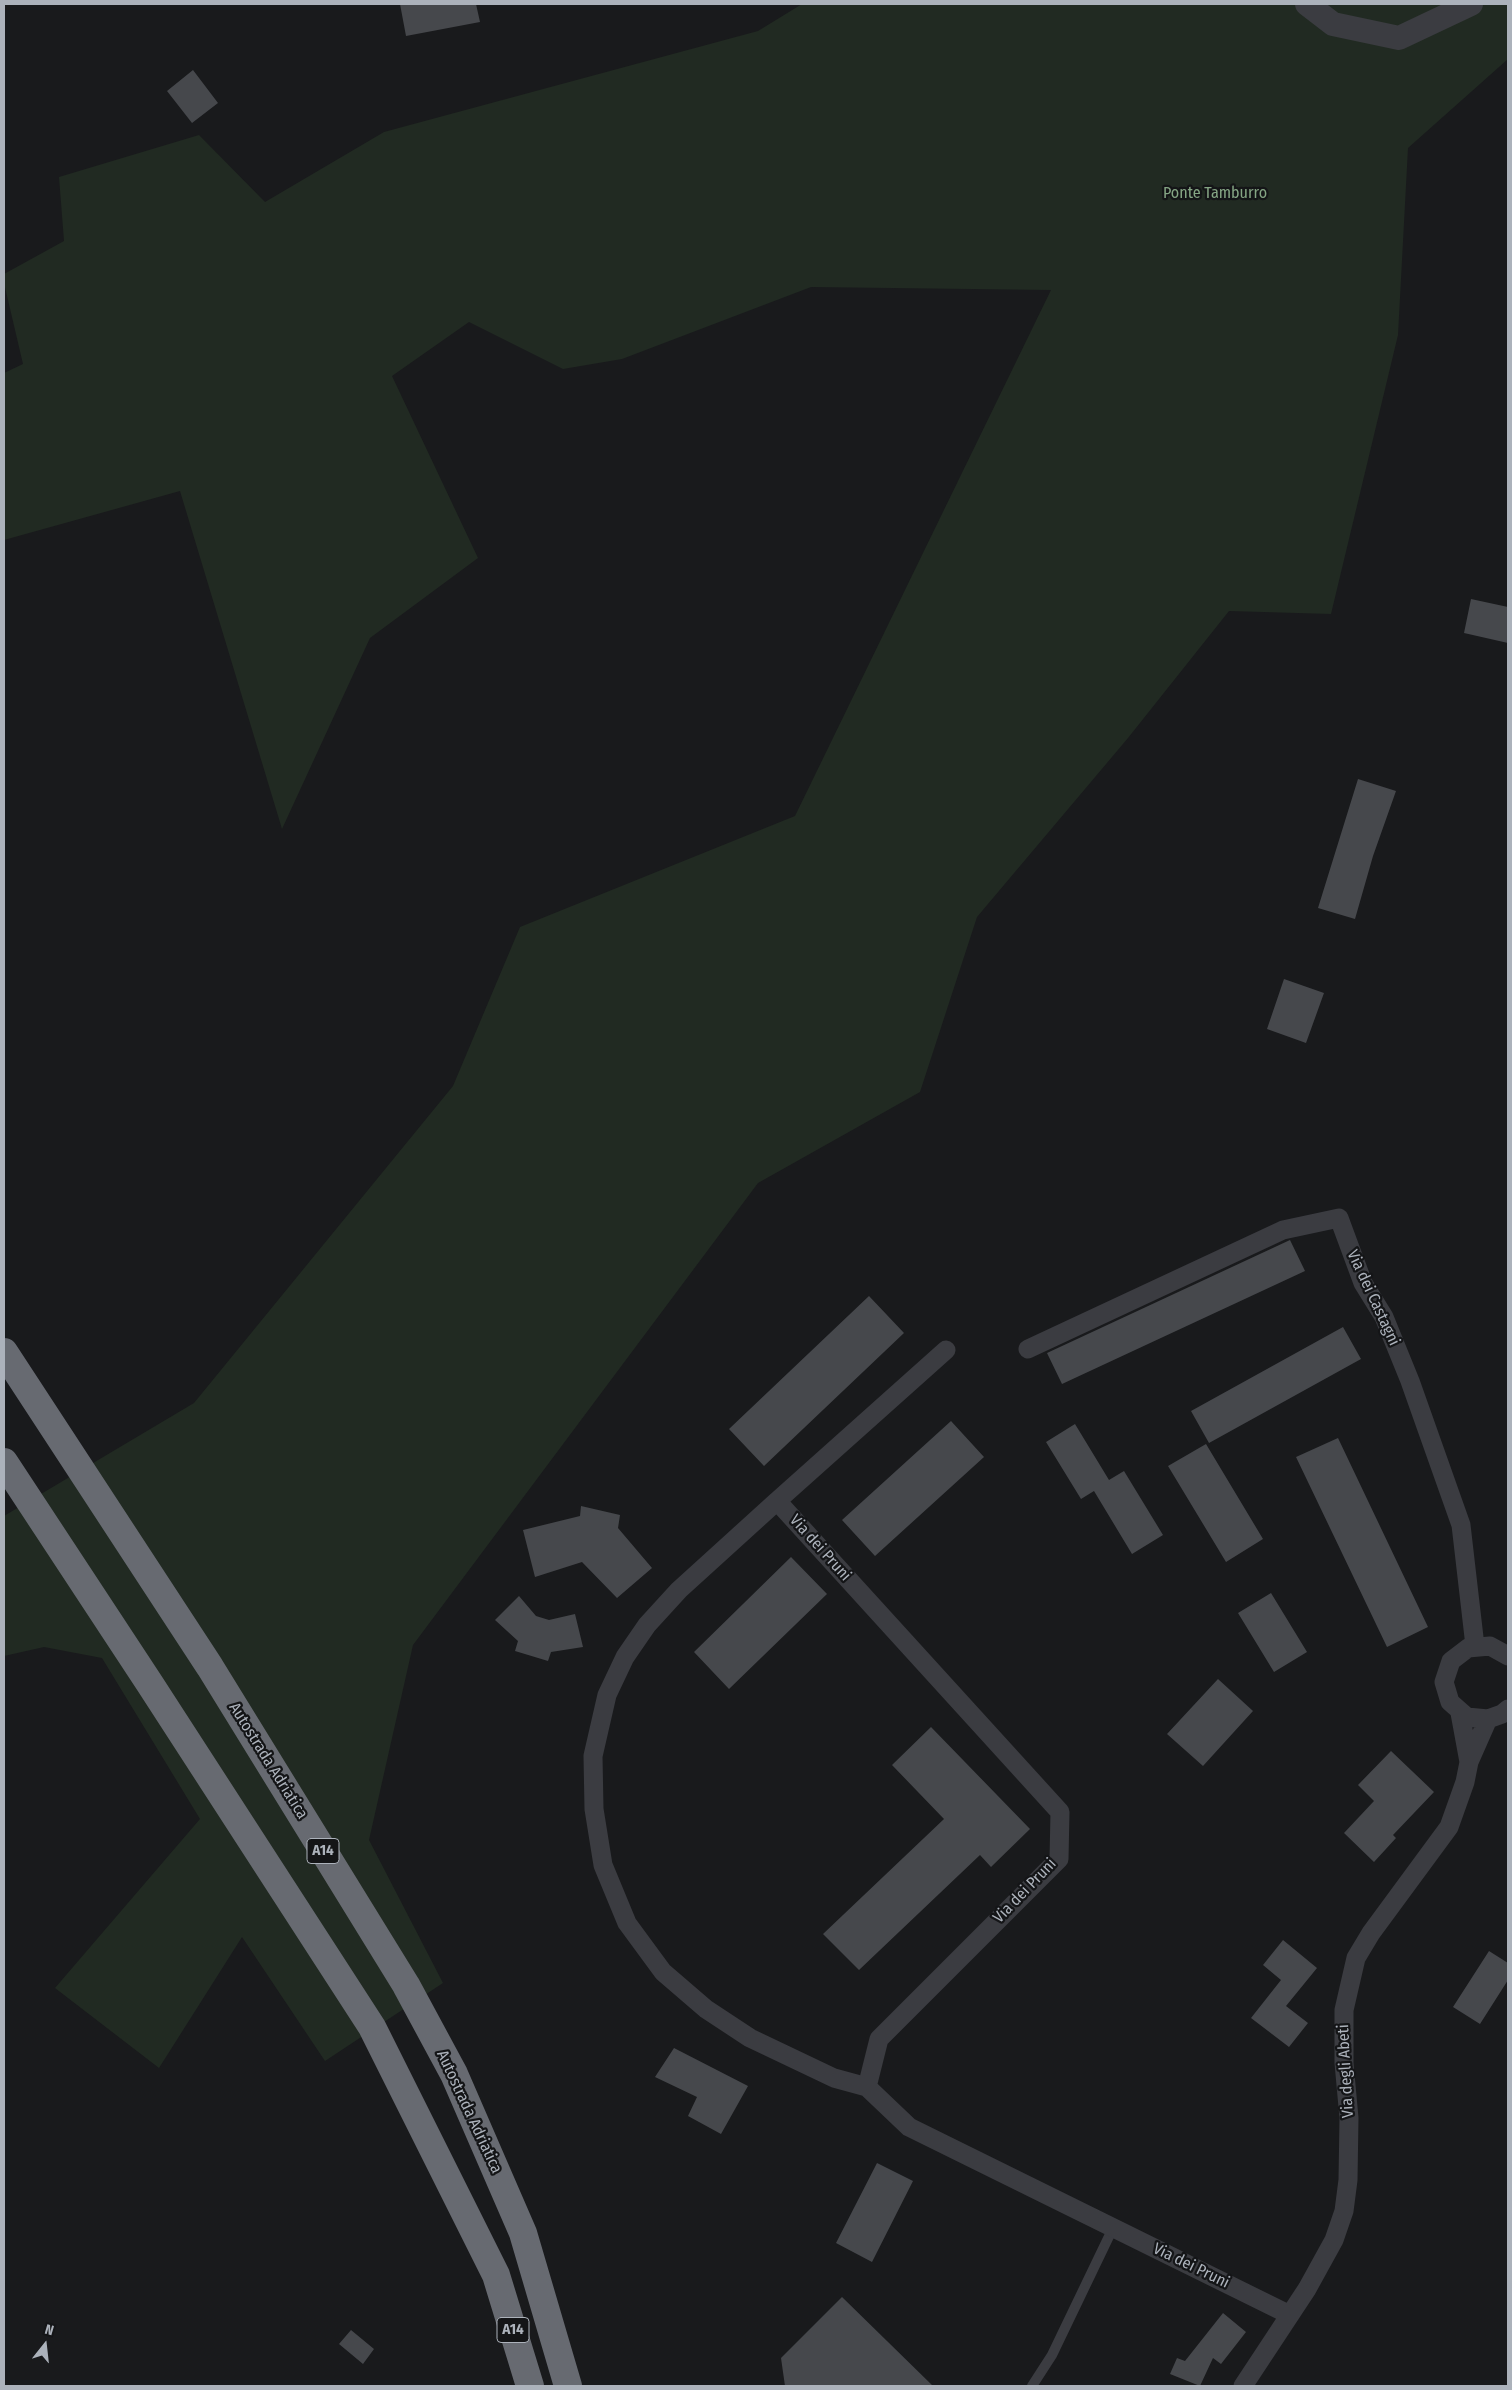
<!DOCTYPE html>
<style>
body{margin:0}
#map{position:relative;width:1512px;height:2390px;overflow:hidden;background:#191a1c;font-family:"Fira Sans Condensed",sans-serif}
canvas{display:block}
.frame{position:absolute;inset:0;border:5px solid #acb2bb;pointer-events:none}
.north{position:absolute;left:20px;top:2320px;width:50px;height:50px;-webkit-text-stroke:4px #141517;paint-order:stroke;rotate:16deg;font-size:14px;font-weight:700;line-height:20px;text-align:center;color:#acb2bb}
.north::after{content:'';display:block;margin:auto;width:18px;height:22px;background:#acb2bb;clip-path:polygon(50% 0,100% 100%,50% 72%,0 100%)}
</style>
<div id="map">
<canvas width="1512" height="2390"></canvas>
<div class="frame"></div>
<div class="north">N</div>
</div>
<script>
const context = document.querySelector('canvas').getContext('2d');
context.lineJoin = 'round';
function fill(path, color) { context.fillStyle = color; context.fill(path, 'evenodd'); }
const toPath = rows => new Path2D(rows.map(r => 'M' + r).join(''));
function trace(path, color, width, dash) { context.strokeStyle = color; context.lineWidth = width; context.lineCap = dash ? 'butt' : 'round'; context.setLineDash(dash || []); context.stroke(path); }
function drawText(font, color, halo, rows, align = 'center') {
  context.font = font + ' "Fira Sans Condensed",sans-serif'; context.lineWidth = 4.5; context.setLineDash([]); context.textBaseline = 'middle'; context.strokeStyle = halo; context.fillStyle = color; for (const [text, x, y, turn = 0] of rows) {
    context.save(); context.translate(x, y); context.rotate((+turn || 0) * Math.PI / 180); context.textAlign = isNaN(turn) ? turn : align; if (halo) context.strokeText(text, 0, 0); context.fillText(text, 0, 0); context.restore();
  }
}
fill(toPath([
 [802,4,1508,4,1508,59,1408,148,1398,335,1331,614,1229,611,1128,738,977,917,920,1092,758,1183,413,1645,369,1840,443,1983,325,2061,242,1937,159,2068,55,1988,200,1819,102,1658,44,1647,4,1656,4,1516,194,1403,453,1086,520,927,795,816,1051,290,811,287,622,359,563,369,469,322,392,376,478,558,370,638,282,829,180,491,4,540,4,373,23,364,4,283,4,274,64,241,59,177,199,135,265,202,384,132,758,31]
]), '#212a22');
fill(toPath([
 [400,4,476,4,480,22,406,36],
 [193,70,218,103,192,123,167,91],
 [1471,599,1508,607,1508,643,1464,633],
 [1358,779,1396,791,1373,856,1355,919,1318,908],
 [1284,979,1324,993,1306,1043,1267,1029],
 [1290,1240,1305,1271,1062,1384,1047,1353],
 [869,1296,904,1333,764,1466,729,1429],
 [1343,1327,1361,1359,1209,1443,1191,1411],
 [951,1421,984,1457,875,1556,842,1520],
 [1075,1424,1109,1480,1124,1471,1163,1535,1132,1554,1094,1491,1081,1499,1046,1442],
 [1338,1438,1428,1627,1387,1647,1296,1457],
 [1206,1444,1263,1539,1226,1562,1168,1466],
 [581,1506,620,1515,618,1528,652,1568,617,1598,582,1562,535,1577,523,1530,580,1516],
 [791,1557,827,1594,729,1689,694,1652],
 [1271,1593,1307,1652,1274,1672,1238,1613],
 [519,1596,536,1616,549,1620,575,1614,583,1647,551,1652,548,1661,515,1651,518,1641,495,1620],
 [1218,1679,1253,1711,1203,1766,1167,1734],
 [931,1727,1030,1829,991,1867,980,1855,859,1970,823,1934,944,1819,892,1765],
 [1391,1751,1434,1792,1393,1835,1396,1838,1374,1862,1344,1833,1374,1801,1358,1785],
 [1283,1940,1317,1968,1286,2006,1308,2023,1289,2047,1251,2018,1281,1980,1263,1965],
 [1489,1951,1508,1963,1508,1980,1480,2024,1453,2007],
 [674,2048,748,2086,721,2134,688,2116,697,2097,655,2077],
 [877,2163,913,2181,872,2262,836,2243],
 [842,2297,933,2386,785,2386,781,2358],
 [1223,2313,1246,2332,1221,2364,1213,2358,1200,2386,1170,2374,1177,2358,1185,2361],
 [351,2330,374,2349,363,2364,339,2344]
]), '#46484c');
trace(toPath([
 [1032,2386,1052,2355,1113,2228]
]), '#3b3c41', 10);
trace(toPath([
 [1028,1349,1283,1230,1339,1218,1363,1283,1384,1317,1410,1381,1461,1525,1475,1646],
 [946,1350,777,1501,1060,1812,1059,1859,879,2039,867,2087,909,2127,1290,2315],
 [777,1501,679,1590,647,1625,625,1657,607,1695,593,1756,594,1809,603,1865,627,1923,663,1972,706,2009,750,2038,834,2078,867,2087],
 [1508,1656,1490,1646,1468,1648,1451,1661,1444,1682,1450,1702,1467,1717,1488,1719,1502,1714,1508,1709],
 [1460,1713,1469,1762],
 [1243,2386,1307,2289,1334,2240,1344,2211,1348,2180,1349,2118,1344,2063,1344,2010,1356,1958,1371,1933,1449,1827,1465,1782,1469,1762,1488,1719]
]), '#3b3c41', 19);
trace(toPath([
 [1307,4,1333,24,1399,38,1471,4]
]), '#3b3c41', 24);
trace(toPath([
 [4,1352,210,1667,406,1985,454,2074,523,2233,568,2386],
 [4,1462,150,1684,372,2027,496,2275,530,2386]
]), '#676a71', 28);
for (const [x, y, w] of [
 [323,1851,32],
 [513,2330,32]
]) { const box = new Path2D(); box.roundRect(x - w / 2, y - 12.5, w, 25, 4); context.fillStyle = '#141517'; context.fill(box); trace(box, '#acb2bb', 1); }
drawText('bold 15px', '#acb2bb', null, [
 ["A14",323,1851],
 ["A14",513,2330]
]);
drawText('16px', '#85a584', '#141517', [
 ["Ponte Tamburro",1215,194]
]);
drawText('16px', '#acb2bb', '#141517', [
 ["Via dei Castagni",1373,1298,65],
 ["Via dei Pruni",820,1548,48],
 ["Autostrada Adriatica",268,1761,58],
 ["Via dei Pruni",1025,1891,-46],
 ["Via degli Abeti",1346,2071,-93],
 ["Autostrada Adriatica",469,2112,65],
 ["Via dei Pruni",1191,2266,26]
]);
</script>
